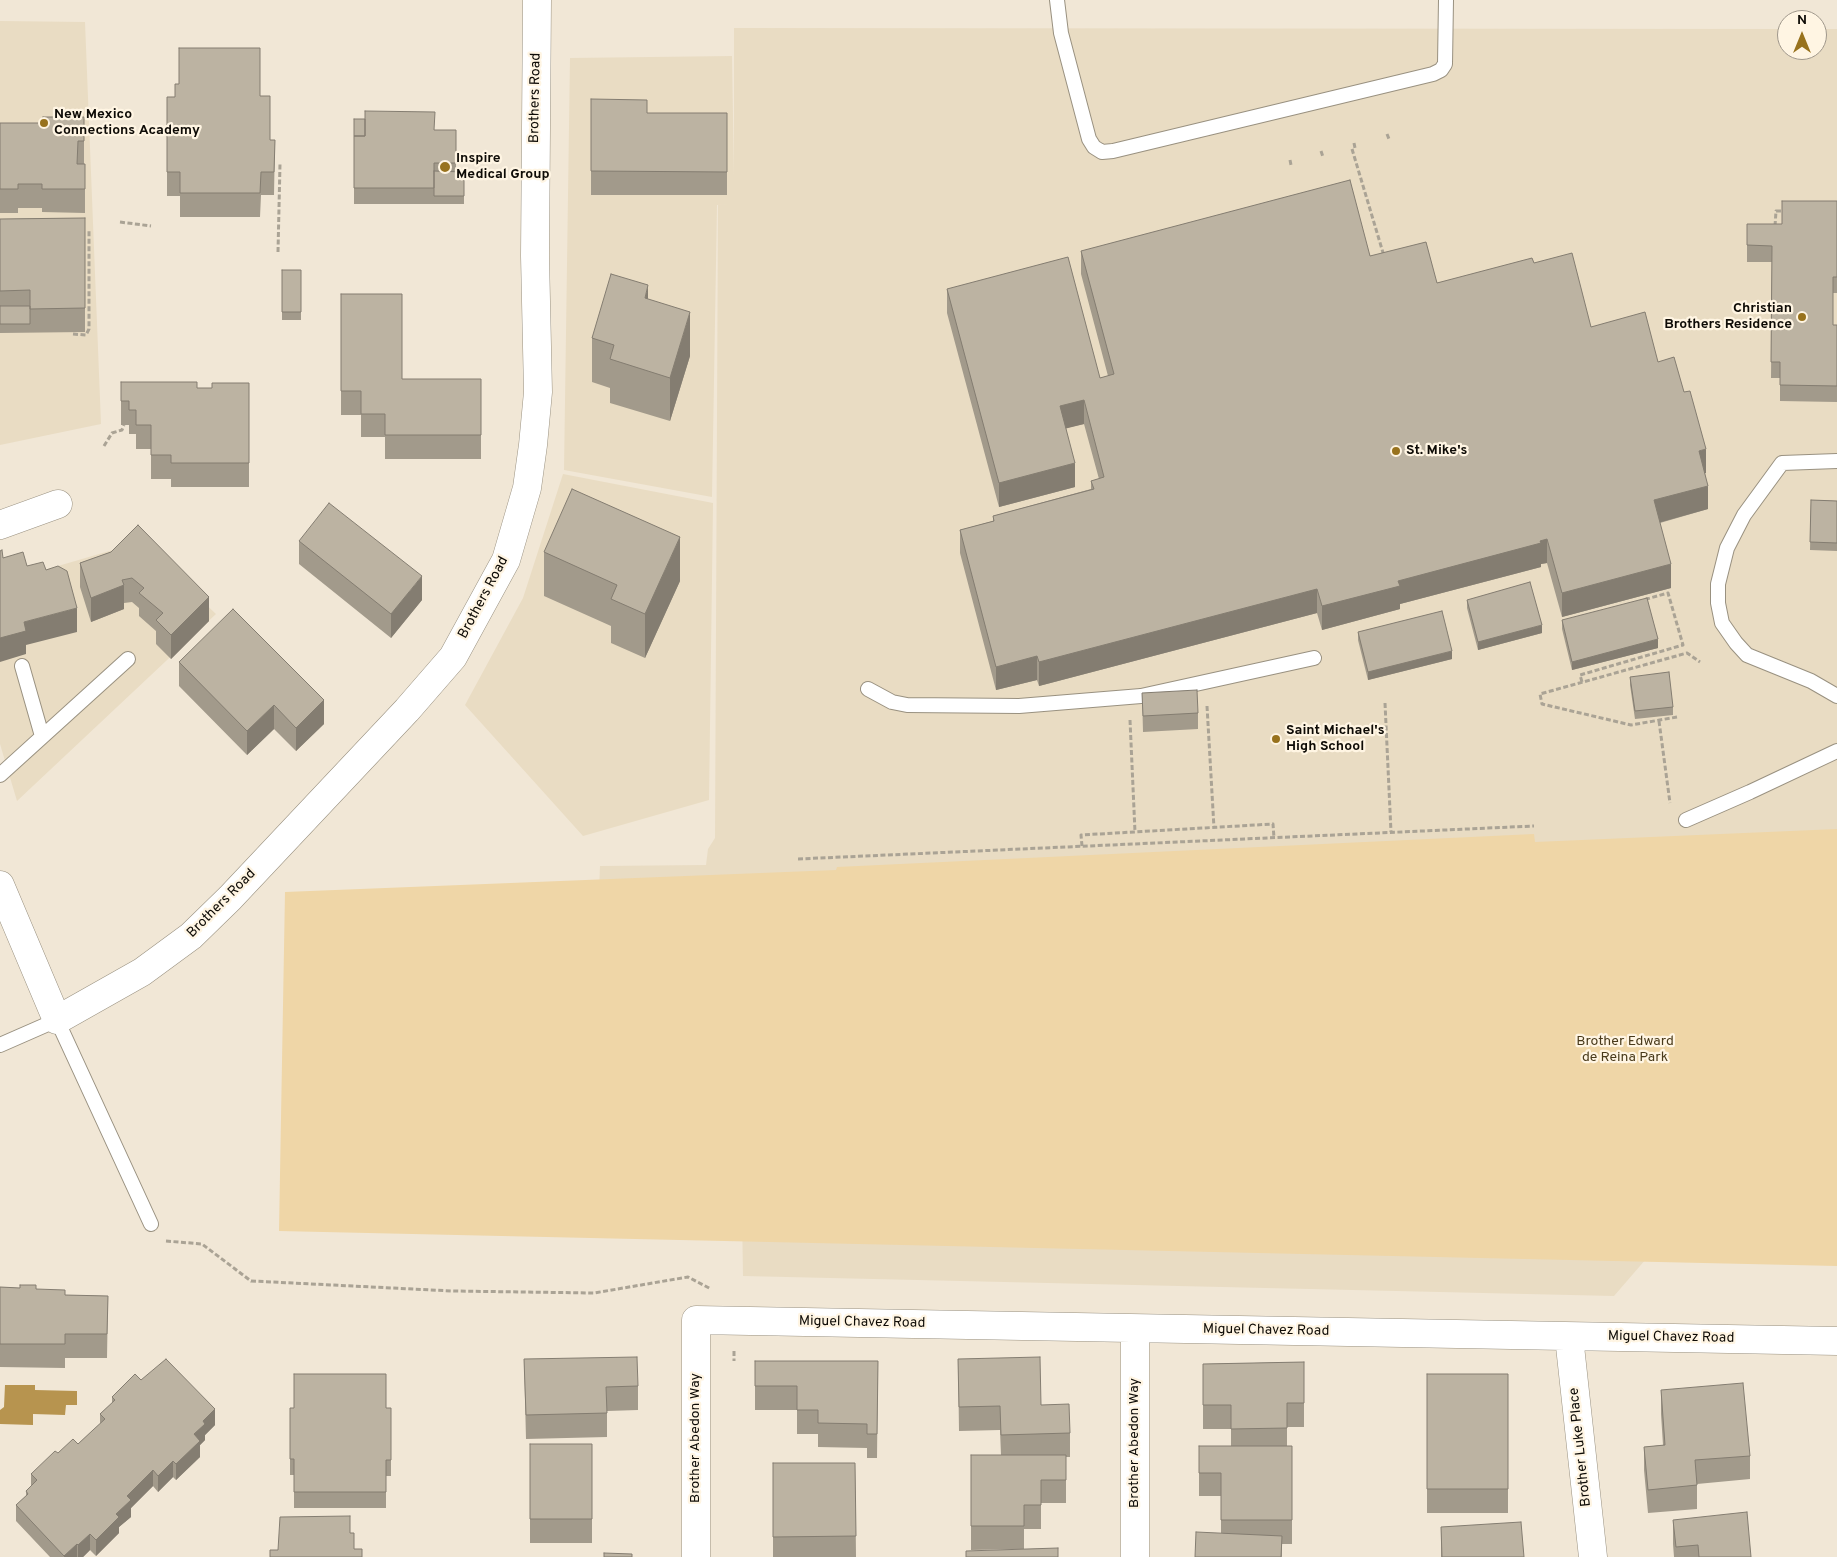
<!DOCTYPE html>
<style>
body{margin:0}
#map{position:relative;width:1837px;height:1557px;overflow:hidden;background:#f1e7d6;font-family:Overpass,sans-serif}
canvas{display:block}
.north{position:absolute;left:1777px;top:10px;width:50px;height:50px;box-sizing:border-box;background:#fff5e3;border:1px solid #9f978b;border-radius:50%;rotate:0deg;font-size:14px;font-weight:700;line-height:20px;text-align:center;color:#0e0b06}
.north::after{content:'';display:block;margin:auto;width:18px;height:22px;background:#98721d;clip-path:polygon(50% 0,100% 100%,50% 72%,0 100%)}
</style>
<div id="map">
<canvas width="1837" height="1557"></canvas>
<div class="north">N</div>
</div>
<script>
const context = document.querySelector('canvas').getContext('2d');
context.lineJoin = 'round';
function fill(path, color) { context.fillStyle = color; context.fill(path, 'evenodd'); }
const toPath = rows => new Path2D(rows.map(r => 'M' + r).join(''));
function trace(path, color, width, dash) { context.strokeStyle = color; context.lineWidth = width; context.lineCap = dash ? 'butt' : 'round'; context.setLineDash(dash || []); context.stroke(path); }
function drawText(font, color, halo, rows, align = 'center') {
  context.font = font + ' Overpass,sans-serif'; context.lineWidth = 4.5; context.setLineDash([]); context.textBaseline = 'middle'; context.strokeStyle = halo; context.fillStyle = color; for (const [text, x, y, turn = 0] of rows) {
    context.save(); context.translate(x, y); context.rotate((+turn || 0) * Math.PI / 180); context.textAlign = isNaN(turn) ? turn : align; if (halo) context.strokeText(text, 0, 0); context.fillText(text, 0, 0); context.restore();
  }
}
fill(toPath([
 [0,21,85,22,101,424,0,445],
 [734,28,1787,29,1787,50,1817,50,1817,29,1837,29,1837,1265,1659,1244,1614,1296,743,1276,742,1214,599,891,600,866,706,865,708,849,715,838,718,205,734,204,717,205,712,497,564,470,570,58,732,56,734,177],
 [563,474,713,503,709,800,583,836,465,705,523,598],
 [140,542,216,614,17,801,0,744,0,583]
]), '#e9dcc3');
fill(toPath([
 [1837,829,1837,1266,279,1231,285,892,836,870,837,867,1534,834,1535,842]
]), '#efd6a7');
fill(toPath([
 [5,1385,35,1385,35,1390,77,1391,77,1405,66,1405,65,1415,33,1414,33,1425,0,1424,0,1410,4,1407]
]), '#b7944f');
const service = toPath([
 [1057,0,1061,33,1089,139,1094,147,1102,152,1113,151,1433,74,1441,70,1445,64,1446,0],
 [1837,461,1782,463,1744,515,1727,548,1718,584,1718,603,1722,623,1736,643,1747,655,1811,681,1837,696],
 [22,666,42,736],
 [868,689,892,702,907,705,1019,706,1141,696,1314,658],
 [0,775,128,659],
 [1686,820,1750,792,1837,751],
 [0,1045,57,1020,151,1224]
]);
const minor = toPath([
 [0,525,58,504],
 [0,885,57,1020,142,972,191,936,230,898,407,710,453,657,506,560,527,488,533,445,538,392,535,256,537,0],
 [1135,1329,1135,1557],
 [1569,1337,1593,1557],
 [696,1557,696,1320,1837,1341]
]);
trace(service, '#999180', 16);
trace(minor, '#999180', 29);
trace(toPath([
 [1387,134,1389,139],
 [1354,143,1355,148],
 [1352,149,1384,256],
 [1321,151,1323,157],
 [1290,160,1291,165],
 [120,222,151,226],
 [1775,226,1776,211,1786,211],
 [278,252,280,164],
 [73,334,86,335,89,329,89,231],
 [104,446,112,433,122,430,124,425],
 [1582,682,1580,675,1683,645,1668,593,1643,600],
 [1385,703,1391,832],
 [1207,706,1214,828],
 [1677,717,1631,725,1542,704,1540,694,1687,653,1700,662],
 [1130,720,1135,832],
 [1659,721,1670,803],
 [1082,846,1081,835,1273,824,1274,838],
 [798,859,1534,826],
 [166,1241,202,1244,251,1281,452,1291,594,1293,688,1277,711,1289],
 [734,1351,734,1361]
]), '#aaa395', 3, [5, 2.5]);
trace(service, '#fff', 14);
trace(minor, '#fff', 28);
fill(toPath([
 [260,96,270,140,275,140,274,195,261,195,260,217,180,217,180,196,167,196,167,97],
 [591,99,647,113,727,113,727,195,591,195],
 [84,117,84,164,85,164,85,213,42,212,42,208,18,208,18,213,0,213,0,123,43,123],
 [354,119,435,130,456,130,456,172,464,172,464,204,354,204],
 [1837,201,1837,293,1833,293,1833,325,1837,325,1837,402,1780,401,1780,378,1771,378,1772,262,1747,262,1747,224,1782,224],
 [85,218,85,332,0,333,0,219],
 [1081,251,1370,256,1437,283,1534,263,1591,327,1658,362,1684,392,1706,473,1705,473,1708,509,1660,523,1671,588,1562,617,1547,563,1541,564,1541,567,1400,604,1400,609,1322,630,1317,613,1039,686,1037,680,996,690,960,553,960,530,993,521,993,516,1091,489,1091,481,1099,479,1084,424,1066,428,1075,487,999,507,947,313,947,289,1100,378,1108,376,1081,274],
 [282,270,301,270,301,320,282,320],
 [341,294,402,379,481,379,481,459,385,459,385,437,361,437,361,415,341,415],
 [648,299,690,356,670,421,610,403,610,388,592,382,592,338],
 [121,382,197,388,212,388,249,383,249,487,171,487,171,479,151,479,151,449,136,449,136,434,129,434,129,425,121,425],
 [1811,500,1837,501,1837,551,1810,550],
 [299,541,422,600,391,638,299,564],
 [111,552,209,621,171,659,156,644,156,631,139,616,139,608,132,602,124,603,124,609,91,622,80,587,80,563],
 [544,552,680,581,645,658,611,643,611,626,544,596],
 [1467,600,1542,633,1478,650,1467,608],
 [1562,620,1658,648,1572,670,1562,629],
 [1358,632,1452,659,1368,680,1358,640],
 [179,662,324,724,296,751,274,729,247,755,179,686],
 [1630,677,1673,707,1673,715,1635,719,1630,685],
 [1142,693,1198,713,1198,729,1143,732],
 [0,1287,36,1289,65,1295,108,1296,107,1358,65,1358,65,1368,0,1367],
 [524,1359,638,1386,638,1410,607,1411,607,1437,526,1439],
 [958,1359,1041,1405,1070,1433,1070,1457,1066,1457,1066,1503,1041,1503,1041,1529,1024,1529,1024,1549,971,1550,971,1455,1001,1455,1000,1430,959,1431],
 [755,1361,878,1361,877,1458,867,1458,867,1448,818,1447,818,1434,797,1434,797,1410,755,1410],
 [1304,1362,1304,1427,1287,1427,1287,1446,1292,1446,1292,1544,1282,1544,1282,1557,1221,1533,1221,1496,1199,1496,1199,1446,1231,1446,1231,1429,1203,1429,1203,1364],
 [1427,1374,1508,1374,1508,1513,1427,1513],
 [141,1380,215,1425,205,1435,205,1440,200,1445,200,1457,176,1480,173,1477,158,1492,153,1486,131,1508,131,1517,119,1527,119,1533,96,1556,90,1550,83,1557,50,1557,16,1521,16,1505,26,1496,26,1491,31,1486,31,1474,58,1453,78,1444,100,1424,100,1414,112,1403,112,1397],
 [1661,1390,1750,1456,1750,1479,1697,1484,1697,1509,1648,1513,1644,1470,1644,1447,1663,1445,1661,1414],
 [290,1408,391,1408,391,1476,386,1476,386,1508,294,1508,294,1475,290,1475],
 [530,1444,592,1444,592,1543,530,1543],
 [773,1463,855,1463,856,1557,773,1557],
 [1673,1520,1751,1557,1674,1557,1673,1544],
 [1441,1527,1524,1557,1441,1557]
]), '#a29a8b');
fill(toPath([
 [648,285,648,329,645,298],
 [690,312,690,356,670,421,670,378],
 [1084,400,1084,424,1060,430,1060,406],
 [1706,449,1706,473,1699,474,1699,451],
 [1075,463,1075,487,999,507,999,483],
 [1708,486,1708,509,1654,524,1654,500],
 [680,537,680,581,645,658,645,614],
 [1547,539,1547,563,1541,564,1541,567,1400,604,1400,609,1322,630,1322,606,1398,581],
 [1671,564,1671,588,1562,617,1562,593],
 [422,576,422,600,391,638,391,614],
 [124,585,124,609,91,622,91,598],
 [1317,589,1317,613,1039,686,1039,662],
 [209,597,209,621,171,659,171,635],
 [77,608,77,632,26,645,26,654,0,662,0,638,24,622],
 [1542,625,1542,633,1478,650,1478,642],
 [1658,639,1658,648,1572,670,1572,662],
 [1452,651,1452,659,1368,680,1368,672],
 [1037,656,1037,680,996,690,996,667],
 [324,700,324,724,296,751,296,728],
 [274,705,274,729,247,755,247,731],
 [215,1409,215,1425,205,1435,205,1440,200,1445,200,1457,176,1480,176,1464,203,1421],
 [173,1461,173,1477,158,1492,158,1476],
 [153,1470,153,1486,131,1508,131,1517,119,1527,119,1533,96,1556,96,1540,116,1514,127,1496],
 [90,1534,90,1550,83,1557,78,1557,78,1545],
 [77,1544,77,1557,64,1557,64,1556]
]), '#847d71');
const building = toPath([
 [179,48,260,48,260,96,270,96,270,140,275,140,274,172,261,172,260,193,180,193,180,172,167,172,167,97,175,97,175,84,179,84,179,48],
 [591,99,647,100,647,113,727,113,727,172,591,171,591,99],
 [365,111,435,112,434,130,456,130,456,163,434,163,434,188,354,188,354,136,365,136,365,111],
 [43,117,84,117,84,141,78,141,77,164,85,164,85,189,42,189,42,184,18,184,18,189,0,189,0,123,43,123,43,117],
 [354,119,365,119,365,136,354,136,354,119],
 [434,171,464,172,464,196,434,196,434,171],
 [1350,180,1370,256,1426,242,1437,283,1532,258,1534,263,1572,253,1591,327,1645,312,1658,362,1674,357,1684,392,1690,391,1706,449,1699,451,1708,486,1654,500,1671,564,1562,593,1547,539,1540,541,1541,543,1398,581,1400,586,1322,606,1317,589,1039,662,1037,656,996,667,960,530,994,521,993,516,1094,489,1091,481,1104,477,1084,400,1060,406,1075,463,999,483,947,289,1068,257,1100,378,1114,374,1081,251,1350,180],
 [1782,201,1837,201,1837,277,1833,277,1833,325,1837,325,1837,386,1780,385,1780,362,1771,362,1772,246,1747,245,1747,224,1782,224,1782,201],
 [85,218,85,308,30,309,30,290,0,291,0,219,85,218],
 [282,270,301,270,301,312,282,312,282,270],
 [611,274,648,285,645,298,690,312,670,378,610,359,614,345,592,338,611,274],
 [341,294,402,294,402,379,481,379,481,435,385,435,385,414,361,414,361,391,341,391,341,294],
 [0,306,30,306,30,324,0,324,0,306],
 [121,382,197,382,197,388,212,388,212,383,249,383,249,463,171,463,171,455,151,455,151,425,136,425,136,410,129,410,129,401,121,401,121,382],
 [572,489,680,537,645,614,611,599,617,585,544,552,572,489],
 [1811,500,1837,501,1837,543,1810,542,1811,500],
 [329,503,422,576,391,614,299,541,329,503],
 [138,525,209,597,171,635,156,620,163,613,139,593,144,588,132,578,122,580,124,585,91,598,80,563,111,552,138,525],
 [2,550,3,558,23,552,27,566,43,562,46,570,58,566,67,571,77,608,24,622,26,631,0,638,0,551,2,550],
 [1530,582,1542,625,1478,642,1467,600,1530,582],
 [1647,598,1658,639,1572,662,1562,620,1647,598],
 [233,609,324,700,296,728,274,705,247,731,179,662,233,609],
 [1442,611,1452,651,1368,672,1358,632,1442,611],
 [1669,672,1673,707,1635,711,1630,677,1669,672],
 [1197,690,1198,713,1143,716,1142,693,1197,690],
 [20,1285,36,1285,36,1289,65,1290,65,1295,108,1296,107,1334,65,1334,65,1344,0,1344,0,1287,20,1288,20,1285],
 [637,1357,638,1386,606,1387,607,1413,526,1415,524,1359,637,1357],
 [1040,1357,1041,1405,1069,1404,1070,1433,1001,1435,1000,1406,959,1407,958,1359,1040,1357],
 [166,1359,215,1409,203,1421,205,1424,194,1434,200,1441,176,1464,173,1461,158,1476,153,1470,127,1496,131,1500,116,1514,119,1517,96,1540,90,1534,78,1545,77,1544,64,1556,16,1505,28,1494,26,1491,37,1480,31,1474,55,1451,58,1453,73,1439,78,1444,93,1430,105,1419,100,1414,115,1400,112,1397,135,1374,141,1380,166,1359],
 [755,1361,878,1361,877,1434,867,1434,867,1424,818,1423,818,1410,797,1410,797,1386,755,1386,755,1361],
 [1304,1362,1304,1403,1287,1403,1287,1428,1231,1429,1231,1405,1203,1405,1203,1364,1304,1362],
 [294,1374,386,1374,386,1408,391,1408,391,1460,386,1460,386,1492,294,1492,294,1459,290,1459,290,1408,294,1408,294,1374],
 [1427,1374,1508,1374,1508,1489,1427,1489,1427,1374],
 [1743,1383,1750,1456,1695,1460,1697,1485,1648,1490,1644,1447,1665,1445,1661,1390,1743,1383],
 [530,1444,592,1444,592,1519,530,1519,530,1444],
 [1199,1446,1292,1446,1292,1520,1221,1520,1221,1473,1199,1473,1199,1446],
 [971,1455,1066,1455,1066,1480,1041,1480,1041,1505,1024,1505,1024,1526,971,1526,971,1455],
 [773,1463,855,1463,856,1536,773,1537,773,1463],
 [1747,1512,1751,1557,1699,1557,1698,1545,1676,1547,1673,1520,1747,1512],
 [350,1516,350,1533,354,1533,354,1549,362,1549,362,1557,270,1557,270,1550,278,1550,280,1517,350,1516],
 [1521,1522,1524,1557,1442,1557,1441,1527,1521,1522],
 [1196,1532,1282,1536,1281,1557,1195,1557,1196,1532],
 [1058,1548,1058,1557,966,1557,966,1551,1058,1548],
 [604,1553,632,1554,632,1557,604,1557,604,1553]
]);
fill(building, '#bcb3a2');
trace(building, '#847d71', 1);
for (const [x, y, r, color] of [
 [44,123,5,"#98721d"],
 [445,167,6,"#98721d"],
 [1802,317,5,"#98721d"],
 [1396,451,5,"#98721d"],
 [1276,739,5,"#98721d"]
]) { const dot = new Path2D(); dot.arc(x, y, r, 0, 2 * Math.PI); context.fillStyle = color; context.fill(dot); trace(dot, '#fff5e3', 2); }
drawText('14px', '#0e0b06', '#fff5e3', [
 ["Brothers Road",536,98,-89],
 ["Brothers Road",484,598,-62],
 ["Brothers Road",222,904,-45],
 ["Miguel Chavez Road",862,1323,1],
 ["Miguel Chavez Road",1266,1331,1],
 ["Miguel Chavez Road",1671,1338,1],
 ["Brother Abedon Way",696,1438,-90],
 ["Brother Abedon Way",1135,1443,-90],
 ["Brother Luke Place",1581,1447,-96]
]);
drawText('bold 14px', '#0e0b06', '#fff5e3', [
 ["New Mexico",54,115],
 ["Connections Academy",54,131],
 ["Inspire",456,159],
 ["Medical Group",456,175],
 ["Christian",1792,309,"right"],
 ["Brothers Residence",1792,325,"right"],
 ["St. Mike's",1406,451],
 ["Saint Michael's",1286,731],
 ["High School",1286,747]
], 'left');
drawText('14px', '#493a1b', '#fff5e3', [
 ["Brother Edward",1625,1042],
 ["de Reina Park",1625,1058]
]);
</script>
